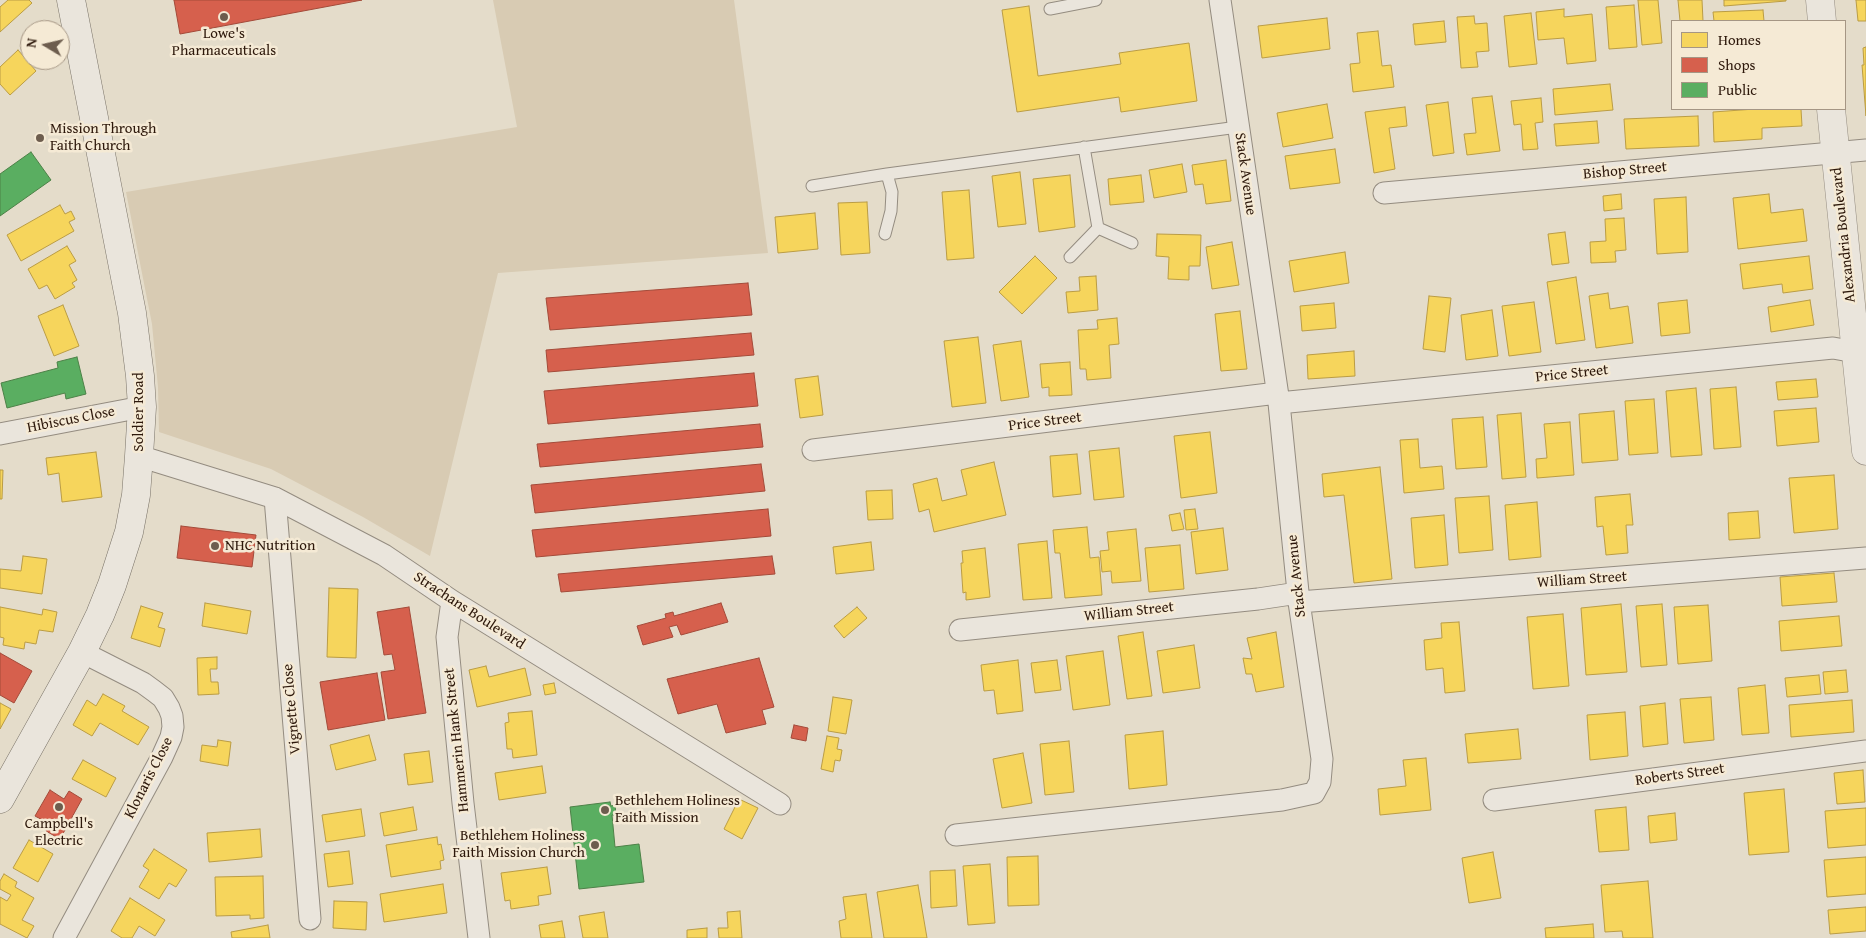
<!DOCTYPE html>
<style>
body{margin:0}
#map{position:relative;width:1866px;height:938px;overflow:hidden;background:#e4dcca;font-family:"Gentium Book Plus",serif}
canvas{display:block}
.legend{position:absolute;left:1671px;top:20px;width:175px;height:90px;box-sizing:border-box;background:#f5ead5;border:1px solid #a59684;margin:0;padding:6px 9px;list-style:none;font-size:15px;color:#2d180b}
.legend li{display:flex;align-items:center;gap:10px;height:25px}
.legend b{width:25px;border:1px solid #a59684}
.north{position:absolute;left:20px;top:20px;width:50px;height:50px;box-sizing:border-box;background:#f5ead5;border:1px solid #a59684;border-radius:50%;rotate:279deg;font-size:14px;font-weight:700;line-height:20px;text-align:center;color:#2d180b}
.north::after{content:'';display:block;margin:auto;width:18px;height:22px;background:#6d5d4e;clip-path:polygon(50% 0,100% 100%,50% 72%,0 100%)}
</style>
<div id="map">
<canvas width="1866" height="938"></canvas>
<ul class="legend">
<li><b style="height:14px;background:#f6d55c"></b>Homes</li>
<li><b style="height:14px;background:#d6604d"></b>Shops</li>
<li><b style="height:14px;background:#5aae61"></b>Public</li>
</ul>
<div class="north">N</div>
</div>
<script>
const context = document.querySelector('canvas').getContext('2d');
context.lineJoin = 'round';
function fill(path, color) { context.fillStyle = color; context.fill(path, 'evenodd'); }
const toPath = rows => new Path2D(rows.map(r => 'M' + r).join(''));
function trace(path, color, width, dash) { context.strokeStyle = color; context.lineWidth = width; context.lineCap = dash ? 'butt' : 'round'; context.setLineDash(dash || []); context.stroke(path); }
function drawText(font, color, halo, rows, align = 'center') {
  context.font = font + ' "Gentium Book Plus",serif'; context.lineWidth = 5; context.setLineDash([]); context.textBaseline = 'middle'; context.strokeStyle = halo; context.fillStyle = color; for (const [text, x, y, turn = 0] of rows) {
    context.save(); context.translate(x, y); context.rotate((+turn || 0) * Math.PI / 180); context.textAlign = isNaN(turn) ? turn : align; if (halo) context.strokeText(text, 0, 0); context.fillText(text, 0, 0); context.restore();
  }
}
fill(toPath([
 [493,0,734,0,768,253,498,273,430,556,363,517,271,469,159,432,158,387,152,324,126,192,517,127]
]), '#d8cbb3');
const homes = toPath([
 [8,0,29,0,32,3,0,32,0,7,8,0],
 [1638,0,1658,0,1662,43,1642,45,1638,0],
 [1678,0,1702,0,1703,21,1680,21,1678,0],
 [1724,0,1786,0,1786,1,1724,6,1724,0],
 [1856,0,1866,0,1866,21,1858,21,1856,0],
 [1634,5,1637,47,1609,49,1606,7,1634,5],
 [1029,6,1038,76,1121,64,1119,53,1189,43,1197,101,1121,112,1119,97,1017,112,1002,10,1029,6],
 [1564,9,1564,17,1592,14,1596,61,1567,64,1564,38,1538,40,1536,12,1564,9],
 [1763,10,1764,21,1714,21,1713,12,1763,10],
 [1531,13,1537,64,1509,67,1504,16,1531,13],
 [1474,16,1475,24,1487,23,1489,51,1476,52,1478,67,1461,68,1457,17,1474,16],
 [1327,18,1330,49,1262,58,1258,26,1327,18],
 [1444,21,1446,42,1415,45,1413,24,1444,21],
 [1378,31,1382,66,1391,65,1394,87,1353,92,1350,64,1360,63,1357,33,1378,31],
 [1866,47,1866,116,1862,65,1864,65,1863,48,1866,47],
 [18,50,36,71,10,95,0,84,0,67,18,50],
 [1610,84,1613,110,1555,115,1553,89,1610,84],
 [1492,96,1500,151,1467,155,1464,134,1476,133,1472,98,1492,96],
 [1541,98,1543,122,1535,123,1538,149,1523,150,1521,124,1514,125,1511,101,1541,98],
 [1448,102,1454,153,1433,156,1426,105,1448,102],
 [1327,104,1333,138,1283,147,1277,113,1327,104],
 [1405,107,1407,126,1389,128,1395,169,1374,173,1365,112,1405,107],
 [1755,109,1801,109,1802,126,1762,128,1762,139,1714,142,1713,112,1755,109],
 [1698,116,1699,146,1626,149,1624,119,1698,116],
 [1597,121,1599,143,1556,146,1554,124,1597,121],
 [1335,149,1340,183,1290,189,1285,156,1335,149],
 [1226,160,1231,201,1206,204,1203,184,1195,185,1192,165,1226,160],
 [1182,164,1187,192,1154,198,1149,170,1182,164],
 [1020,172,1026,224,998,227,992,176,1020,172],
 [1070,175,1075,227,1039,232,1033,179,1070,175],
 [1141,175,1144,202,1110,205,1108,179,1141,175],
 [969,190,974,258,947,260,942,192,969,190],
 [1621,194,1622,209,1604,211,1603,196,1621,194],
 [1769,194,1771,213,1803,209,1807,241,1738,249,1733,198,1769,194],
 [1686,197,1688,252,1657,254,1654,199,1686,197],
 [867,202,870,253,841,255,838,203,867,202],
 [60,205,65,214,71,211,75,219,69,222,74,231,21,261,7,235,60,205],
 [815,213,818,249,778,253,775,217,815,213],
 [1624,218,1626,250,1615,251,1616,262,1591,263,1590,242,1606,241,1605,219,1624,218],
 [1565,232,1569,263,1552,265,1548,234,1565,232],
 [1157,234,1201,235,1200,266,1189,266,1189,280,1168,279,1169,257,1156,256,1157,234],
 [1232,242,1239,285,1212,289,1206,247,1232,242],
 [67,246,76,261,69,265,77,280,72,283,75,287,55,299,47,285,39,289,28,269,67,246],
 [1345,252,1349,283,1294,292,1289,261,1345,252],
 [1035,256,1057,278,1022,314,999,292,1035,256],
 [1809,256,1813,289,1783,293,1782,284,1743,289,1740,264,1809,256],
 [1096,276,1098,310,1068,313,1066,292,1080,291,1079,277,1096,276],
 [1576,277,1585,340,1556,344,1547,282,1576,277],
 [1608,293,1610,309,1628,306,1633,343,1596,348,1589,296,1608,293],
 [1429,296,1451,298,1445,352,1423,349,1429,296],
 [1687,300,1690,333,1661,336,1658,303,1687,300],
 [1810,300,1814,325,1771,332,1768,307,1810,300],
 [1534,302,1541,352,1509,356,1502,306,1534,302],
 [1334,303,1336,328,1302,331,1300,306,1334,303],
 [63,305,79,346,54,356,38,316,63,305],
 [1492,310,1498,356,1466,360,1461,315,1492,310],
 [1240,311,1247,369,1221,371,1215,314,1240,311],
 [1117,318,1119,344,1109,345,1111,378,1087,380,1086,369,1080,369,1078,330,1098,329,1097,320,1117,318],
 [978,337,986,403,952,407,944,341,978,337],
 [1021,341,1029,397,1001,401,993,345,1021,341],
 [1354,351,1355,376,1308,379,1307,355,1354,351],
 [1070,362,1072,395,1049,396,1049,387,1042,388,1040,364,1070,362],
 [818,376,823,415,800,418,795,379,818,376],
 [1816,379,1818,397,1778,400,1776,382,1816,379],
 [1736,387,1741,447,1714,449,1710,389,1736,387],
 [1696,388,1702,455,1671,457,1666,391,1696,388],
 [1654,399,1658,453,1629,455,1625,401,1654,399],
 [1816,408,1819,442,1777,446,1774,411,1816,408],
 [1614,411,1618,460,1582,463,1579,414,1614,411],
 [1521,413,1526,477,1502,479,1497,415,1521,413],
 [1483,417,1487,467,1456,469,1452,419,1483,417],
 [1570,422,1574,475,1537,478,1536,459,1547,458,1544,424,1570,422],
 [1210,432,1217,493,1181,498,1174,436,1210,432],
 [1418,439,1420,468,1442,466,1444,489,1404,493,1400,440,1418,439],
 [1119,448,1124,497,1094,500,1089,451,1119,448],
 [96,452,102,497,62,502,59,473,48,475,46,458,96,452],
 [1077,454,1081,494,1053,497,1050,456,1077,454],
 [994,462,1006,515,934,532,929,509,919,512,913,484,937,478,942,501,967,495,961,470,994,462],
 [1380,467,1392,579,1354,583,1344,495,1324,497,1322,474,1380,467],
 [0,470,3,470,2,499,0,499,0,470],
 [1834,475,1838,529,1794,533,1789,478,1834,475],
 [892,490,893,519,868,520,866,491,892,490],
 [1630,494,1633,525,1626,525,1628,553,1606,555,1603,526,1597,527,1595,497,1630,494],
 [1489,496,1493,550,1459,553,1455,498,1489,496],
 [1537,502,1541,557,1509,560,1505,505,1537,502],
 [1195,509,1198,529,1186,530,1184,510,1195,509],
 [1758,511,1760,538,1729,540,1728,513,1758,511],
 [1180,513,1184,529,1172,531,1169,515,1180,513],
 [1444,515,1448,565,1415,568,1411,518,1444,515],
 [1087,527,1090,558,1099,557,1102,595,1065,598,1060,553,1055,553,1053,530,1087,527],
 [1223,528,1228,570,1196,574,1191,532,1223,528],
 [1136,529,1141,581,1112,583,1111,571,1102,572,1100,551,1109,550,1107,532,1136,529],
 [1047,541,1052,598,1023,600,1018,544,1047,541],
 [871,542,874,570,836,574,833,547,871,542],
 [1180,545,1184,589,1149,592,1145,548,1180,545],
 [985,548,990,597,966,600,966,592,963,593,961,563,963,563,962,551,985,548],
 [23,556,47,559,42,594,0,588,0,569,21,571,23,556],
 [1834,573,1837,602,1782,606,1780,577,1834,573],
 [329,588,358,589,356,658,327,657,329,588],
 [205,603,251,611,247,634,202,626,205,603],
 [1621,604,1627,672,1586,675,1581,608,1621,604],
 [1662,604,1667,665,1641,667,1636,606,1662,604],
 [1708,605,1712,661,1678,664,1674,607,1708,605],
 [141,606,163,613,158,627,165,629,160,647,131,638,141,606],
 [0,607,42,615,43,609,57,612,53,632,39,630,36,644,25,642,24,649,3,645,4,638,0,637,0,607],
 [857,607,867,618,844,638,834,626,857,607],
 [1563,614,1569,686,1533,689,1527,617,1563,614],
 [1839,616,1842,646,1781,651,1779,621,1839,616],
 [1459,622,1465,691,1445,693,1443,668,1426,670,1424,640,1442,638,1441,623,1459,622],
 [1143,632,1152,696,1127,699,1118,636,1143,632],
 [1276,632,1284,687,1256,692,1252,674,1246,674,1243,658,1252,659,1247,638,1276,632],
 [1194,645,1200,688,1163,693,1157,651,1194,645],
 [1103,651,1110,705,1073,710,1066,656,1103,651],
 [217,657,217,669,210,669,211,682,218,682,219,694,198,695,197,658,217,657],
 [1018,660,1023,711,997,714,994,690,984,691,981,665,1018,660],
 [1057,660,1061,690,1035,693,1031,663,1057,660],
 [486,666,489,677,525,668,531,695,477,707,469,670,486,666],
 [1846,670,1848,692,1825,694,1823,672,1846,670],
 [1819,675,1821,694,1787,697,1785,678,1819,675],
 [554,683,556,693,545,695,543,685,554,683],
 [1765,685,1769,733,1742,735,1738,688,1765,685],
 [103,694,125,706,122,711,149,727,138,745,100,723,92,736,73,725,87,700,96,706,103,694],
 [833,697,852,700,846,734,828,731,833,697],
 [1711,697,1714,740,1684,743,1680,699,1711,697],
 [1852,700,1854,732,1791,737,1789,705,1852,700],
 [0,703,11,709,0,729,0,703],
 [1665,703,1668,744,1643,747,1640,706,1665,703],
 [532,711,537,755,513,758,512,749,507,749,505,723,509,722,508,713,532,711],
 [1625,712,1628,756,1590,760,1587,715,1625,712],
 [1518,729,1521,759,1468,763,1465,734,1518,729],
 [1163,731,1167,785,1129,789,1125,735,1163,731],
 [369,735,376,760,336,770,330,745,369,735],
 [827,736,839,738,837,749,842,750,840,761,835,760,833,772,821,769,827,736],
 [218,740,231,742,228,766,200,761,202,745,217,747,218,740],
 [1069,741,1074,792,1045,795,1040,744,1069,741],
 [429,751,433,782,408,785,404,754,429,751],
 [1023,753,1032,803,1002,808,993,759,1023,753],
 [1426,758,1431,810,1380,815,1378,789,1406,786,1403,760,1426,758],
 [83,760,116,778,106,797,72,779,83,760],
 [542,766,546,793,499,800,495,773,542,766],
 [1863,770,1865,802,1837,804,1834,773,1863,770],
 [1784,789,1789,852,1749,855,1744,793,1784,789],
 [739,799,758,808,742,839,724,829,739,799],
 [413,807,417,830,384,836,380,813,413,807],
 [1626,807,1629,850,1599,852,1595,810,1626,807],
 [1866,808,1866,845,1828,848,1825,811,1866,808],
 [361,809,365,836,326,842,322,815,361,809],
 [1675,813,1677,840,1650,843,1648,816,1675,813],
 [260,829,262,857,209,862,207,833,260,829],
 [437,837,438,845,441,844,444,860,440,861,441,869,391,877,386,845,437,837],
 [29,840,53,854,38,882,13,868,29,840],
 [154,849,187,870,176,887,169,883,159,899,139,887,149,870,143,866,154,849],
 [349,851,353,884,328,887,324,854,349,851],
 [1493,852,1501,898,1469,903,1462,858,1493,852],
 [1038,856,1039,905,1008,906,1007,857,1038,856],
 [1866,857,1866,894,1827,897,1824,860,1866,857],
 [990,864,995,923,968,925,963,866,990,864],
 [547,867,551,894,538,896,539,905,511,909,510,900,505,901,501,873,547,867],
 [955,870,957,906,931,908,930,871,955,870],
 [4,874,17,882,15,887,34,898,22,920,34,926,27,938,0,924,0,897,7,901,11,895,0,889,0,881,4,874],
 [263,876,264,918,250,919,250,915,216,916,215,877,263,876],
 [1648,881,1653,938,1623,938,1622,931,1605,932,1601,885,1648,881],
 [443,884,447,913,384,922,380,894,443,884],
 [918,885,927,938,884,938,877,892,918,885],
 [866,894,872,938,841,938,839,921,846,919,843,897,866,894],
 [130,898,165,920,155,936,139,926,132,938,122,938,111,931,130,898],
 [334,901,367,902,366,930,333,928,334,901],
 [1866,907,1866,931,1830,934,1828,910,1866,907],
 [740,911,742,938,719,938,718,928,728,928,727,912,740,911],
 [604,912,608,938,583,938,579,916,604,912],
 [562,921,565,938,541,938,539,925,562,921],
 [1593,924,1594,938,1546,938,1545,928,1593,924],
 [268,925,270,938,232,938,231,932,268,925],
 [707,928,707,938,687,938,687,930,707,928]
]);
fill(homes, '#f6d55c');
trace(homes, '#ba9c44', 1);
const shops = toPath([
 [174,0,362,0,180,34,174,0],
 [748,283,752,315,550,330,546,298,748,283],
 [751,333,754,355,548,372,546,350,751,333],
 [754,373,758,406,548,424,544,391,754,373],
 [760,424,763,447,540,467,537,444,760,424],
 [761,464,765,491,535,513,531,485,761,464],
 [768,509,771,536,536,557,532,530,768,509],
 [181,526,256,535,252,567,177,558,181,526],
 [772,556,775,574,561,592,558,574,772,556],
 [721,603,728,622,681,635,677,625,669,627,673,637,643,645,637,626,666,618,665,614,673,612,674,616,721,603],
 [409,607,426,713,388,719,381,672,395,670,392,654,384,655,377,612,409,607],
 [0,653,32,671,14,703,0,695,0,653],
 [759,658,774,707,762,710,766,724,726,733,717,704,678,714,667,679,759,658],
 [377,673,385,720,328,730,320,682,377,673],
 [794,725,808,728,806,741,791,738,794,725],
 [50,790,64,799,69,791,82,799,60,839,46,831,50,824,35,816,50,790]
]);
fill(shops, '#d6604d');
trace(shops, '#a34a39', 1);
const public = toPath([
 [31,152,51,180,0,216,0,174,31,152],
 [77,357,86,394,66,399,65,393,7,408,1,383,58,368,57,362,77,357],
 [610,802,611,806,615,805,616,815,612,815,615,847,639,844,644,882,579,889,570,807,610,802]
]);
fill(public, '#5aae61');
trace(public, '#4c8147', 1);
const service = toPath([
 [1050,9,1096,0],
 [812,186,887,174,1238,127],
 [1098,228,1132,243],
 [885,234,891,211,892,192,887,174],
 [1070,257,1098,228,1084,147]
]);
const minor = toPath([
 [1384,193,1866,150],
 [1279,403,1833,348,1866,354],
 [0,434,142,407],
 [813,450,1277,393],
 [139,456,275,498,384,555,452,601,780,804],
 [275,498,310,919],
 [452,601,447,637,463,803,479,938],
 [1299,602,1866,558],
 [960,630,1258,599,1298,593],
 [1494,800,1866,751],
 [956,835,1282,800,1314,793,1320,782,1322,759,1299,602,1279,403,1220,0],
 [64,938,162,757,171,737,173,727,172,716,169,708,163,698,154,691,143,683,82,652]
]);
const tertiary = toPath([
 [1820,0,1822,21],
 [1831,109,1866,451]
]);
const secondary = toPath([
 [0,799,82,652,100,615,112,585,129,532,136,495,139,456,142,407,140,376,132,313,71,0]
]);
trace(service, '#948c80', 13);
trace(minor, '#948c80', 23);
trace(tertiary, '#948c80', 29);
trace(secondary, '#797267', 29);
trace(service, '#eae5dc', 11);
trace(minor, '#eae5dc', 21);
trace(tertiary, '#eae5dc', 28);
trace(secondary, '#eae5dc', 28);
for (const [x, y, r, color] of [
 [224,17,5,"#6d5d4e"],
 [40,138,5,"#6d5d4e"],
 [215,546,5,"#6d5d4e"],
 [59,807,5,"#6d5d4e"],
 [605,810,5,"#6d5d4e"],
 [595,845,5,"#6d5d4e"]
]) { const dot = new Path2D(); dot.arc(x, y, r, 0, 2 * Math.PI); context.fillStyle = color; context.fill(dot); trace(dot, '#f5ead5', 2); }
drawText('15px', '#2d180b', '#f5ead5', [
 ["Lowe's",224,34,"center"],
 ["Pharmaceuticals",224,51,"center"],
 ["Mission Through",50,129],
 ["Faith Church",50,146],
 ["NHC Nutrition",225,546],
 ["Bethlehem Holiness",615,801],
 ["Faith Mission",615,818],
 ["Campbell's",59,824,"center"],
 ["Electric",59,841,"center"],
 ["Bethlehem Holiness",585,836,"right"],
 ["Faith Mission Church",585,853,"right"]
], 'left');
drawText('15px', '#2d180b', '#f5ead5', [
 ["Bishop Street",1625,171,-5],
 ["Stack Avenue",1245,174,82],
 ["Alexandria Boulevard",1844,235,-96],
 ["Price Street",1572,374,-6],
 ["Soldier Road",139,412,-90],
 ["Hibiscus Close",71,420,-11],
 ["Price Street",1045,422,-7],
 ["Stack Avenue",1297,576,-96],
 ["William Street",1582,580,-4],
 ["Strachans Boulevard",469,611,33],
 ["William Street",1129,612,-6],
 ["Vignette Close",292,709,-95],
 ["Hammerin Hank Street",457,740,-96],
 ["Roberts Street",1680,775,-8],
 ["Klonaris Close",149,778,-63]
]);
</script>
